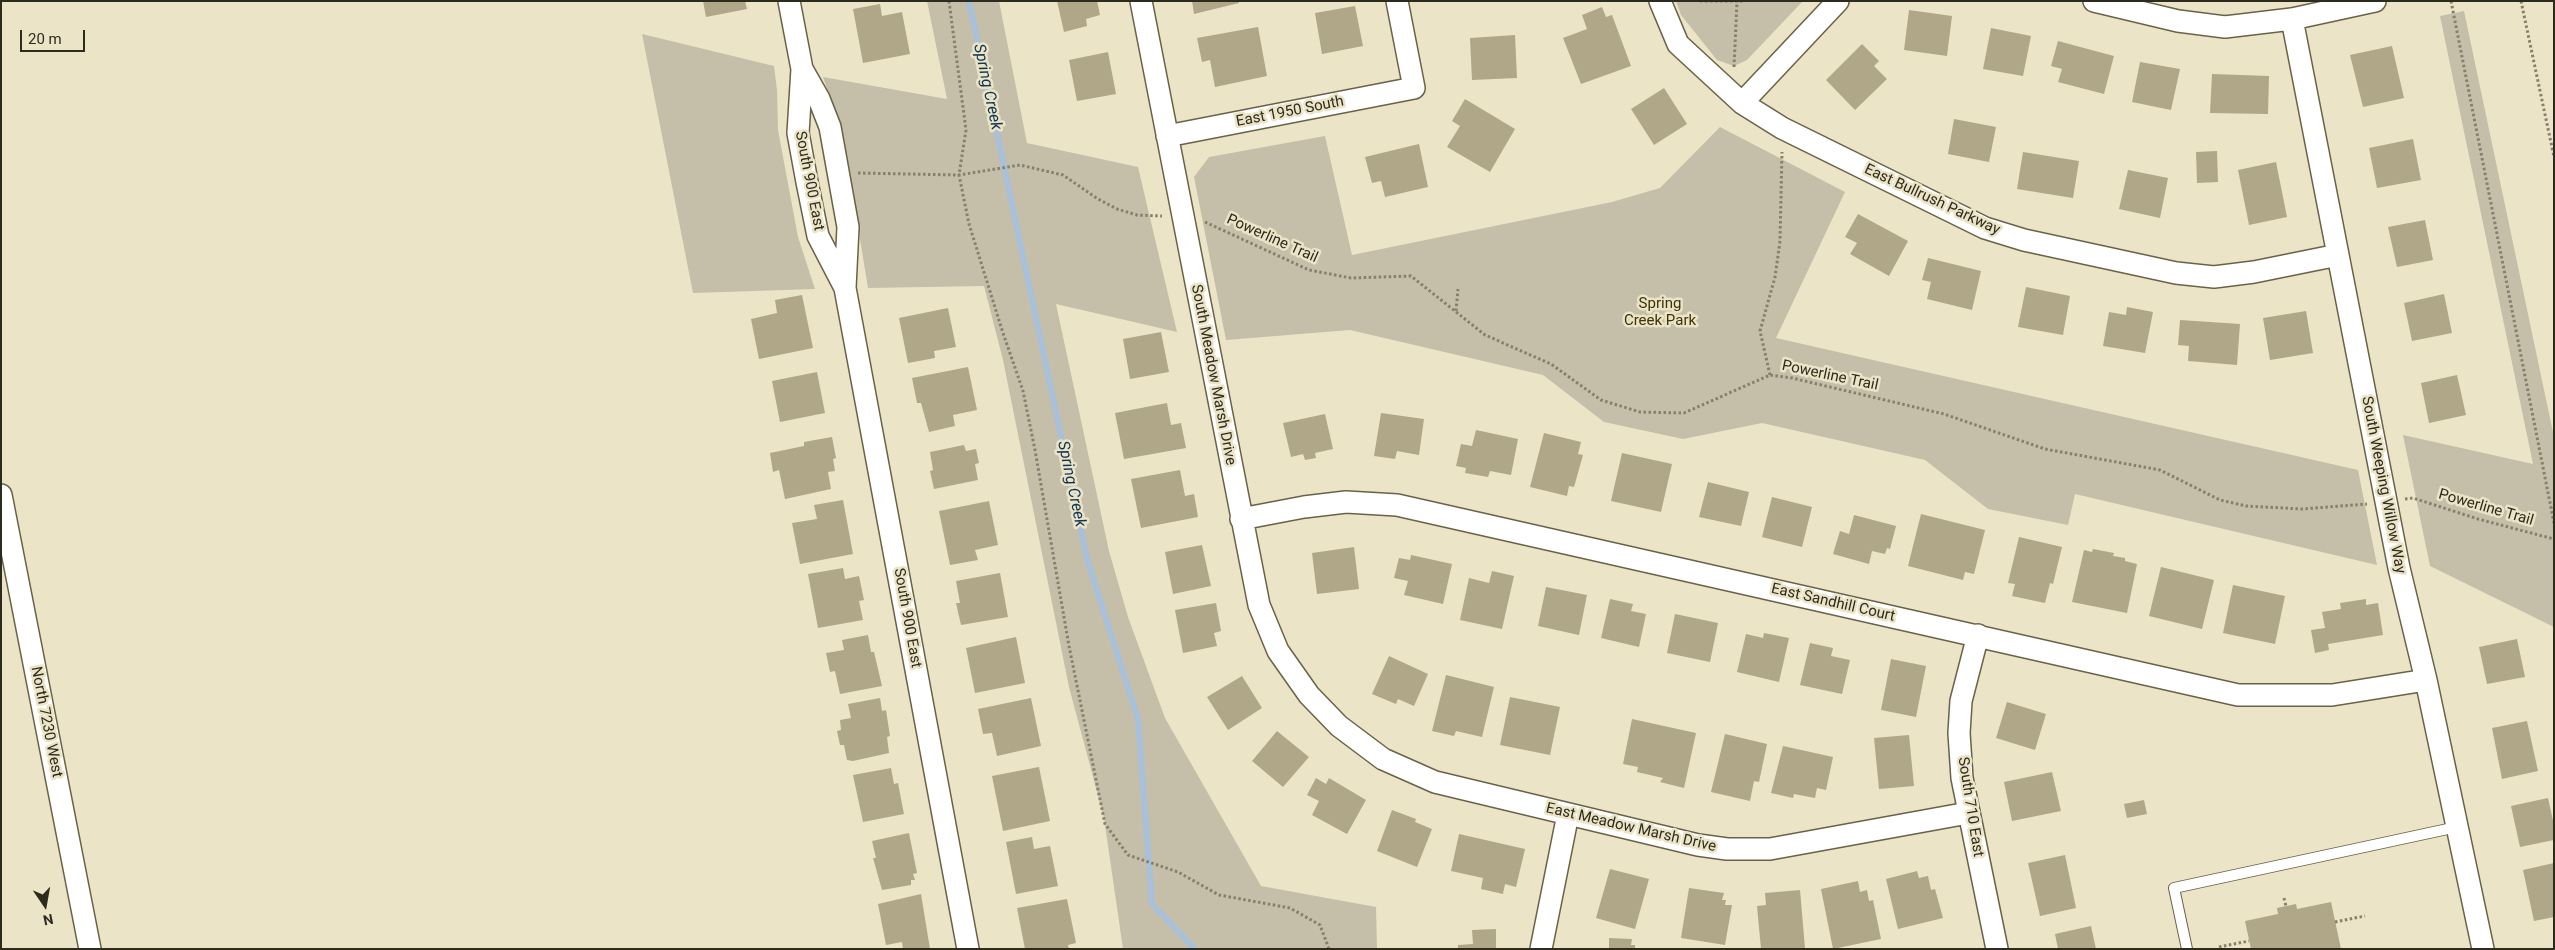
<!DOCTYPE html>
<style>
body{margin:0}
#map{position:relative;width:2555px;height:950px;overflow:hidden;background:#ece4c6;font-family:Roboto,sans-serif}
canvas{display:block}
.frame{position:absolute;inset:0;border:2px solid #2d2a1e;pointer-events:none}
.north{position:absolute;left:20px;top:880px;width:50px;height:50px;-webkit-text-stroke:4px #ece4c6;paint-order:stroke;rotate:168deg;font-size:14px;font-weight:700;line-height:20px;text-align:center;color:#2d2a1e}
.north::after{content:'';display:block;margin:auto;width:18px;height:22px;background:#2d2a1e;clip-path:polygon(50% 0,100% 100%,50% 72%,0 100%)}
.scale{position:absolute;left:20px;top:30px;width:65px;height:22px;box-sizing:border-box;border:2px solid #2d2a1e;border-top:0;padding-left:6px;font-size:15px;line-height:18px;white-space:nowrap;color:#2d2a1e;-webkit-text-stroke:4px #ece4c6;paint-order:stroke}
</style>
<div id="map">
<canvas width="2555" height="950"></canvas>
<div class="frame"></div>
<div class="north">N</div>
<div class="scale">20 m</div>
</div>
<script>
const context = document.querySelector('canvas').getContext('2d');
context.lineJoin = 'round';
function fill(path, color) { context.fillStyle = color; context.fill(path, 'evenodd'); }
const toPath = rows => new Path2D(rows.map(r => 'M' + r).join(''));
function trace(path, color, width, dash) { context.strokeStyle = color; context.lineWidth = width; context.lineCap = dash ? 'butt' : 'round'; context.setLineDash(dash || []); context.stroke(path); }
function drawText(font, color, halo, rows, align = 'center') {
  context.font = font + ' Roboto,sans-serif'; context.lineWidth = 5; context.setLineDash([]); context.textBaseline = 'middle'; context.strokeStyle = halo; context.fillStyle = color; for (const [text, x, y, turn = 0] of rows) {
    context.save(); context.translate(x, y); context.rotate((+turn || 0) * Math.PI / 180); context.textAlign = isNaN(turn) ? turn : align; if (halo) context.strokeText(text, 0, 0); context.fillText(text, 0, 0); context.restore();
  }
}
fill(toPath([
 [927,1,999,1,1027,143,1138,167,1177,332,1056,304,1109,551,1128,617,1165,718,1261,886,1376,907,1377,949,1123,949,1104,818,1069,687,1003,360,984,286,868,288,843,135,823,77,947,99],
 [1676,1,1803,1,1747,60,1734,66,1717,60,1681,15],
 [2464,11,2554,437,2554,627,2430,566,2403,435,2533,464,2440,16],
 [642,34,774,66,777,90,778,130,798,237,815,289,693,293],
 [1720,127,1845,192,1776,338,2358,470,2377,565,2075,494,2068,525,1988,509,1925,460,1762,423,1683,439,1604,422,1543,375,1350,330,1226,340,1194,177,1209,157,1325,136,1352,255,1612,202,1660,188]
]), '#c5bfaa');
trace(toPath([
 [969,1,1087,559,1138,719,1152,904,1195,949]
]), '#a8c0d9', 6);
fill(toPath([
 [703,1,745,1,747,9,706,17],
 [1057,1,1097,1,1100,15,1086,19,1087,26,1064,32],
 [1192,1,1239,1,1239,3,1194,14],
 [880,4,882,16,902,12,910,54,863,63,853,9],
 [1355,6,1363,46,1322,54,1315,13],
 [1602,7,1606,17,1612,15,1631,66,1581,84,1563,38,1587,29,1582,15],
 [1909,10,1952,16,1947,56,1904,50],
 [1258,27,1267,76,1215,87,1210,60,1202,62,1197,38],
 [1991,28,2031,36,2023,76,1983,69],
 [1515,35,1517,78,1472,80,1470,38],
 [2058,41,2114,56,2104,94,2058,82,2062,69,2051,66],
 [1862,44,1879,61,1874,66,1887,79,1855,110,1826,80],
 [2392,46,2404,98,2363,107,2350,55],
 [1108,52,1116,94,1077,101,1069,60],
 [2140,62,2180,69,2171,110,2132,102],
 [2212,74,2269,76,2268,114,2210,113],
 [1664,88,1687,124,1654,145,1631,109],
 [1465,99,1515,129,1490,172,1447,147,1460,126,1452,121],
 [1954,119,1996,127,1989,162,1948,154],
 [2413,139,2421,180,2377,188,2369,148],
 [1419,144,1428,187,1385,197,1381,181,1372,183,1365,157],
 [2217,151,2218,182,2197,183,2196,152],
 [2023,152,2079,161,2073,198,2017,189],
 [2276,162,2287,217,2249,225,2238,170],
 [2128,170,2168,178,2160,218,2119,209],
 [1858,214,1908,241,1889,276,1850,254,1857,243,1845,237],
 [2425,220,2433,260,2397,267,2388,227],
 [1928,258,1981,271,1972,310,1927,299,1931,282,1922,280],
 [2026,287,2070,296,2063,335,2018,327],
 [2444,294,2452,333,2412,341,2404,303],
 [802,295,813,348,759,359,751,319,777,313,775,300],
 [2127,307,2153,312,2145,353,2103,346,2109,312,2126,315],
 [948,308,956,347,934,351,935,358,908,363,899,318],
 [2306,311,2313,353,2270,360,2263,318],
 [2180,320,2240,324,2237,365,2188,361,2189,346,2178,345],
 [1161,332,1169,372,1130,379,1123,339],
 [968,367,977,410,953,415,955,426,929,432,921,403,917,403,912,378],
 [817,372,825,413,780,422,772,381],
 [2457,375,2466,415,2429,423,2421,383],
 [1167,403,1171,425,1181,423,1186,448,1124,459,1115,413],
 [1381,413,1424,419,1419,455,1397,451,1395,459,1374,456],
 [1325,414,1333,449,1315,453,1316,458,1305,460,1303,454,1291,457,1283,423],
 [1476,430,1518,439,1511,475,1490,471,1488,477,1465,473,1466,468,1456,466,1461,444,1472,446],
 [1544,433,1581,442,1578,454,1583,455,1574,487,1569,486,1567,496,1530,487],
 [832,437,836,458,833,459,835,471,828,472,831,489,785,499,779,470,773,472,770,453,804,446,804,442],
 [964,445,966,451,976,449,979,463,975,464,978,480,934,489,930,471,933,470,930,452],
 [1622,453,1672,464,1661,512,1611,501],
 [1180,470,1185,496,1194,494,1198,517,1141,528,1131,479],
 [1708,482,1749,492,1741,526,1699,517],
 [1772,497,1812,507,1802,547,1762,537],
 [843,500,853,554,800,564,792,523,817,519,814,505],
 [989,501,998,545,975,550,978,560,950,565,939,511],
 [1921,514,1985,530,1974,574,1965,572,1963,580,1908,566],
 [1854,515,1896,526,1890,549,1887,548,1885,554,1872,551,1869,564,1833,554,1840,531,1849,534],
 [2019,537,2062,547,2053,584,2050,583,2045,603,2012,596,2015,584,2008,583],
 [1202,545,1211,586,1173,594,1165,552],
 [1354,547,1359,589,1317,594,1312,553],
 [2093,549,2114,553,2113,556,2125,558,2125,561,2137,564,2127,613,2072,602,2084,550,2092,552],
 [1411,555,1452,564,1443,604,1404,595,1408,581,1394,578,1399,558,1410,560],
 [2161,567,2214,580,2202,629,2149,616],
 [843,568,845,579,859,576,864,600,859,601,863,620,818,628,808,574],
 [1492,571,1514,576,1502,629,1460,620,1469,578,1489,583],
 [1000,573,1008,617,961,625,956,603,960,603,956,581],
 [2233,585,2285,596,2275,644,2223,633],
 [1546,587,1587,595,1579,635,1538,626],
 [1610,599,1633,604,1631,611,1646,614,1639,647,1601,638],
 [2366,599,2366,605,2378,603,2383,635,2328,644,2329,650,2315,653,2311,630,2325,628,2322,612,2341,609,2340,603],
 [1216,603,1221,631,1214,633,1217,646,1183,653,1175,610],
 [1675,614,1718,623,1710,662,1667,653],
 [1764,633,1789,638,1779,682,1737,672,1746,634,1763,638],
 [868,635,871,652,874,652,882,686,840,694,835,671,830,672,826,653,844,650,842,640],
 [1016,637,1025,683,975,693,966,648],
 [2517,639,2525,677,2487,684,2479,647],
 [1810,643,1833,648,1831,656,1850,660,1842,694,1800,685],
 [1389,656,1428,674,1414,706,1398,699,1396,704,1372,694],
 [1891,659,1926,666,1916,717,1881,710],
 [1446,675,1494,687,1482,737,1456,731,1454,736,1432,731],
 [1242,676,1262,708,1228,730,1207,697],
 [1510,697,1560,707,1550,755,1500,745],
 [880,698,882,711,886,710,890,736,887,737,889,753,853,761,847,760,844,745,840,745,837,731,841,730,840,720,851,718,848,704],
 [1031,698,1041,746,997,756,992,733,983,734,978,709],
 [2007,702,2046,714,2035,750,1996,738],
 [1632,719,1696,733,1684,788,1660,782,1663,778,1637,772,1638,767,1623,764],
 [2527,721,2538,771,2502,779,2492,728],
 [1277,731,1309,757,1283,787,1252,761],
 [1725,734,1767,744,1759,782,1754,781,1750,801,1711,792],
 [1909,735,1914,786,1879,789,1874,738],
 [1783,746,1833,757,1826,790,1817,788,1815,798,1794,794,1793,798,1771,793],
 [1039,767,1050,821,1003,831,992,776],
 [891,768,894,784,898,783,904,814,863,822,853,775],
 [2052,772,2061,811,2012,821,2004,782],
 [1316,778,1326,784,1329,778,1366,800,1347,834,1312,815,1319,801,1307,795],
 [2548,798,2554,825,2554,840,2520,847,2511,806],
 [2144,800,2147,814,2127,818,2124,804],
 [1392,810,1416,819,1415,822,1432,829,1417,867,1377,851],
 [909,833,917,873,913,874,915,880,911,880,911,885,882,890,873,858,876,858,872,841],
 [1459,834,1525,849,1516,887,1505,884,1503,894,1481,889,1483,878,1451,871],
 [1032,837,1034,849,1050,846,1058,886,1016,894,1006,842],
 [2065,855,2076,908,2040,916,2028,863],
 [2554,863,2554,917,2534,921,2523,870],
 [1610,869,1649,879,1635,929,1596,918],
 [1917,871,1919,878,1928,876,1931,890,1935,889,1943,918,1898,929,1886,879],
 [1858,881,1860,892,1867,890,1869,901,1873,900,1881,939,1833,949,1821,889],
 [1689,888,1724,893,1722,900,1726,900,1725,905,1732,905,1725,945,1681,938],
 [1800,890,1805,948,1761,949,1757,906,1766,905,1765,893],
 [921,894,930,949,903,949,902,942,886,945,878,904],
 [1067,899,1076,943,1068,945,1069,949,1025,949,1017,908],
 [2331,902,2341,949,2251,949,2245,921,2278,914,2277,908,2296,904,2297,909],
 [2091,926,2096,949,2058,949,2055,934],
 [1496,929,1496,949,1458,949,1458,945,1473,944,1472,930],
 [1609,938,1632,939,1631,945,1635,945,1635,949,1609,949]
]), '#afa788');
const lane = toPath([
 [2187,949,2174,888,2457,827]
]);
const street = toPath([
 [789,1,802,69,798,133,807,182,818,236,845,288,848,227,830,127,819,99,802,69],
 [1141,1,1259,605,1278,651,1309,695,1339,726,1383,759,1435,782,1698,845,1727,849,1770,849,1968,813],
 [1660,1,1678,44,1742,103,1782,128,1985,228,2024,240,2176,273,2214,277,2254,272,2338,255],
 [2094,1,2178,21,2225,27,2292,19,2375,1],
 [2292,19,2399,568,2426,680,2483,949],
 [1742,103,1838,1],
 [1167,136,1414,88,1397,1],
 [845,288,968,949],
 [1,495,90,949],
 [1241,519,1304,507,1346,502,1397,505,2238,695,2332,695,2426,680],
 [1978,635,1961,701,1959,733,1962,778,1997,949],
 [1541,949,1568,814]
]);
trace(lane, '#6a6248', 12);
trace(street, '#6a6248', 24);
trace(toPath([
 [949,1,966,130,959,175,969,224,1003,333,1023,391,1035,450,1069,646,1105,824,1128,855,1178,872,1219,895,1290,908,1320,925,1329,949],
 [1700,1,1743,1],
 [2451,1,2554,523],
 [2521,1,2554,157],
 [1734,67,1737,2],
 [858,173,959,175,1020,165,1063,175,1098,199,1117,209,1137,215,1162,216],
 [1205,222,1309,270,1351,278,1411,276,1485,335,1551,364,1601,400,1640,412,1684,413,1770,375,1792,378,1944,414,2045,449,2160,470,2220,500,2246,506,2302,509,2367,504],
 [1456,311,1458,289],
 [1770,375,1760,331,1775,277,1780,241,1782,152],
 [2405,499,2413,498,2478,519,2554,539],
 [2284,898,2286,906],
 [2335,922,2365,916],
 [2219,947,2249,941]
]), '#85806b', 3, [2.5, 2.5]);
trace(lane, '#fff', 10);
trace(street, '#fff', 21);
drawText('15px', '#2d2a1e', '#ece4c6', [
 ["East 1950 South",1290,112,-11],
 ["South 900 East",809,181,79],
 ["East Bullrush Parkway",1932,200,25],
 ["Powerline Trail",1272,239,24],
 ["South Meadow Marsh Drive",1213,375,79],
 ["Powerline Trail",1830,376,12],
 ["South Weeping Willow Way",2383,485,79],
 ["Powerline Trail",2486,508,16],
 ["East Sandhill Court",1833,603,13],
 ["South 900 East",907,618,80],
 ["North 7230 West",46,722,79],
 ["South 710 East",1970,807,81],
 ["East Meadow Marsh Drive",1631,828,13]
]);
drawText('15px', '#3d3309', '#ece4c6', [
 ["Spring",1660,304],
 ["Creek Park",1660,321]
]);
drawText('italic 16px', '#0d3556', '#ece4c6', [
 ["Spring Creek",987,87,78],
 ["Spring Creek",1071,484,78]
]);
</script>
